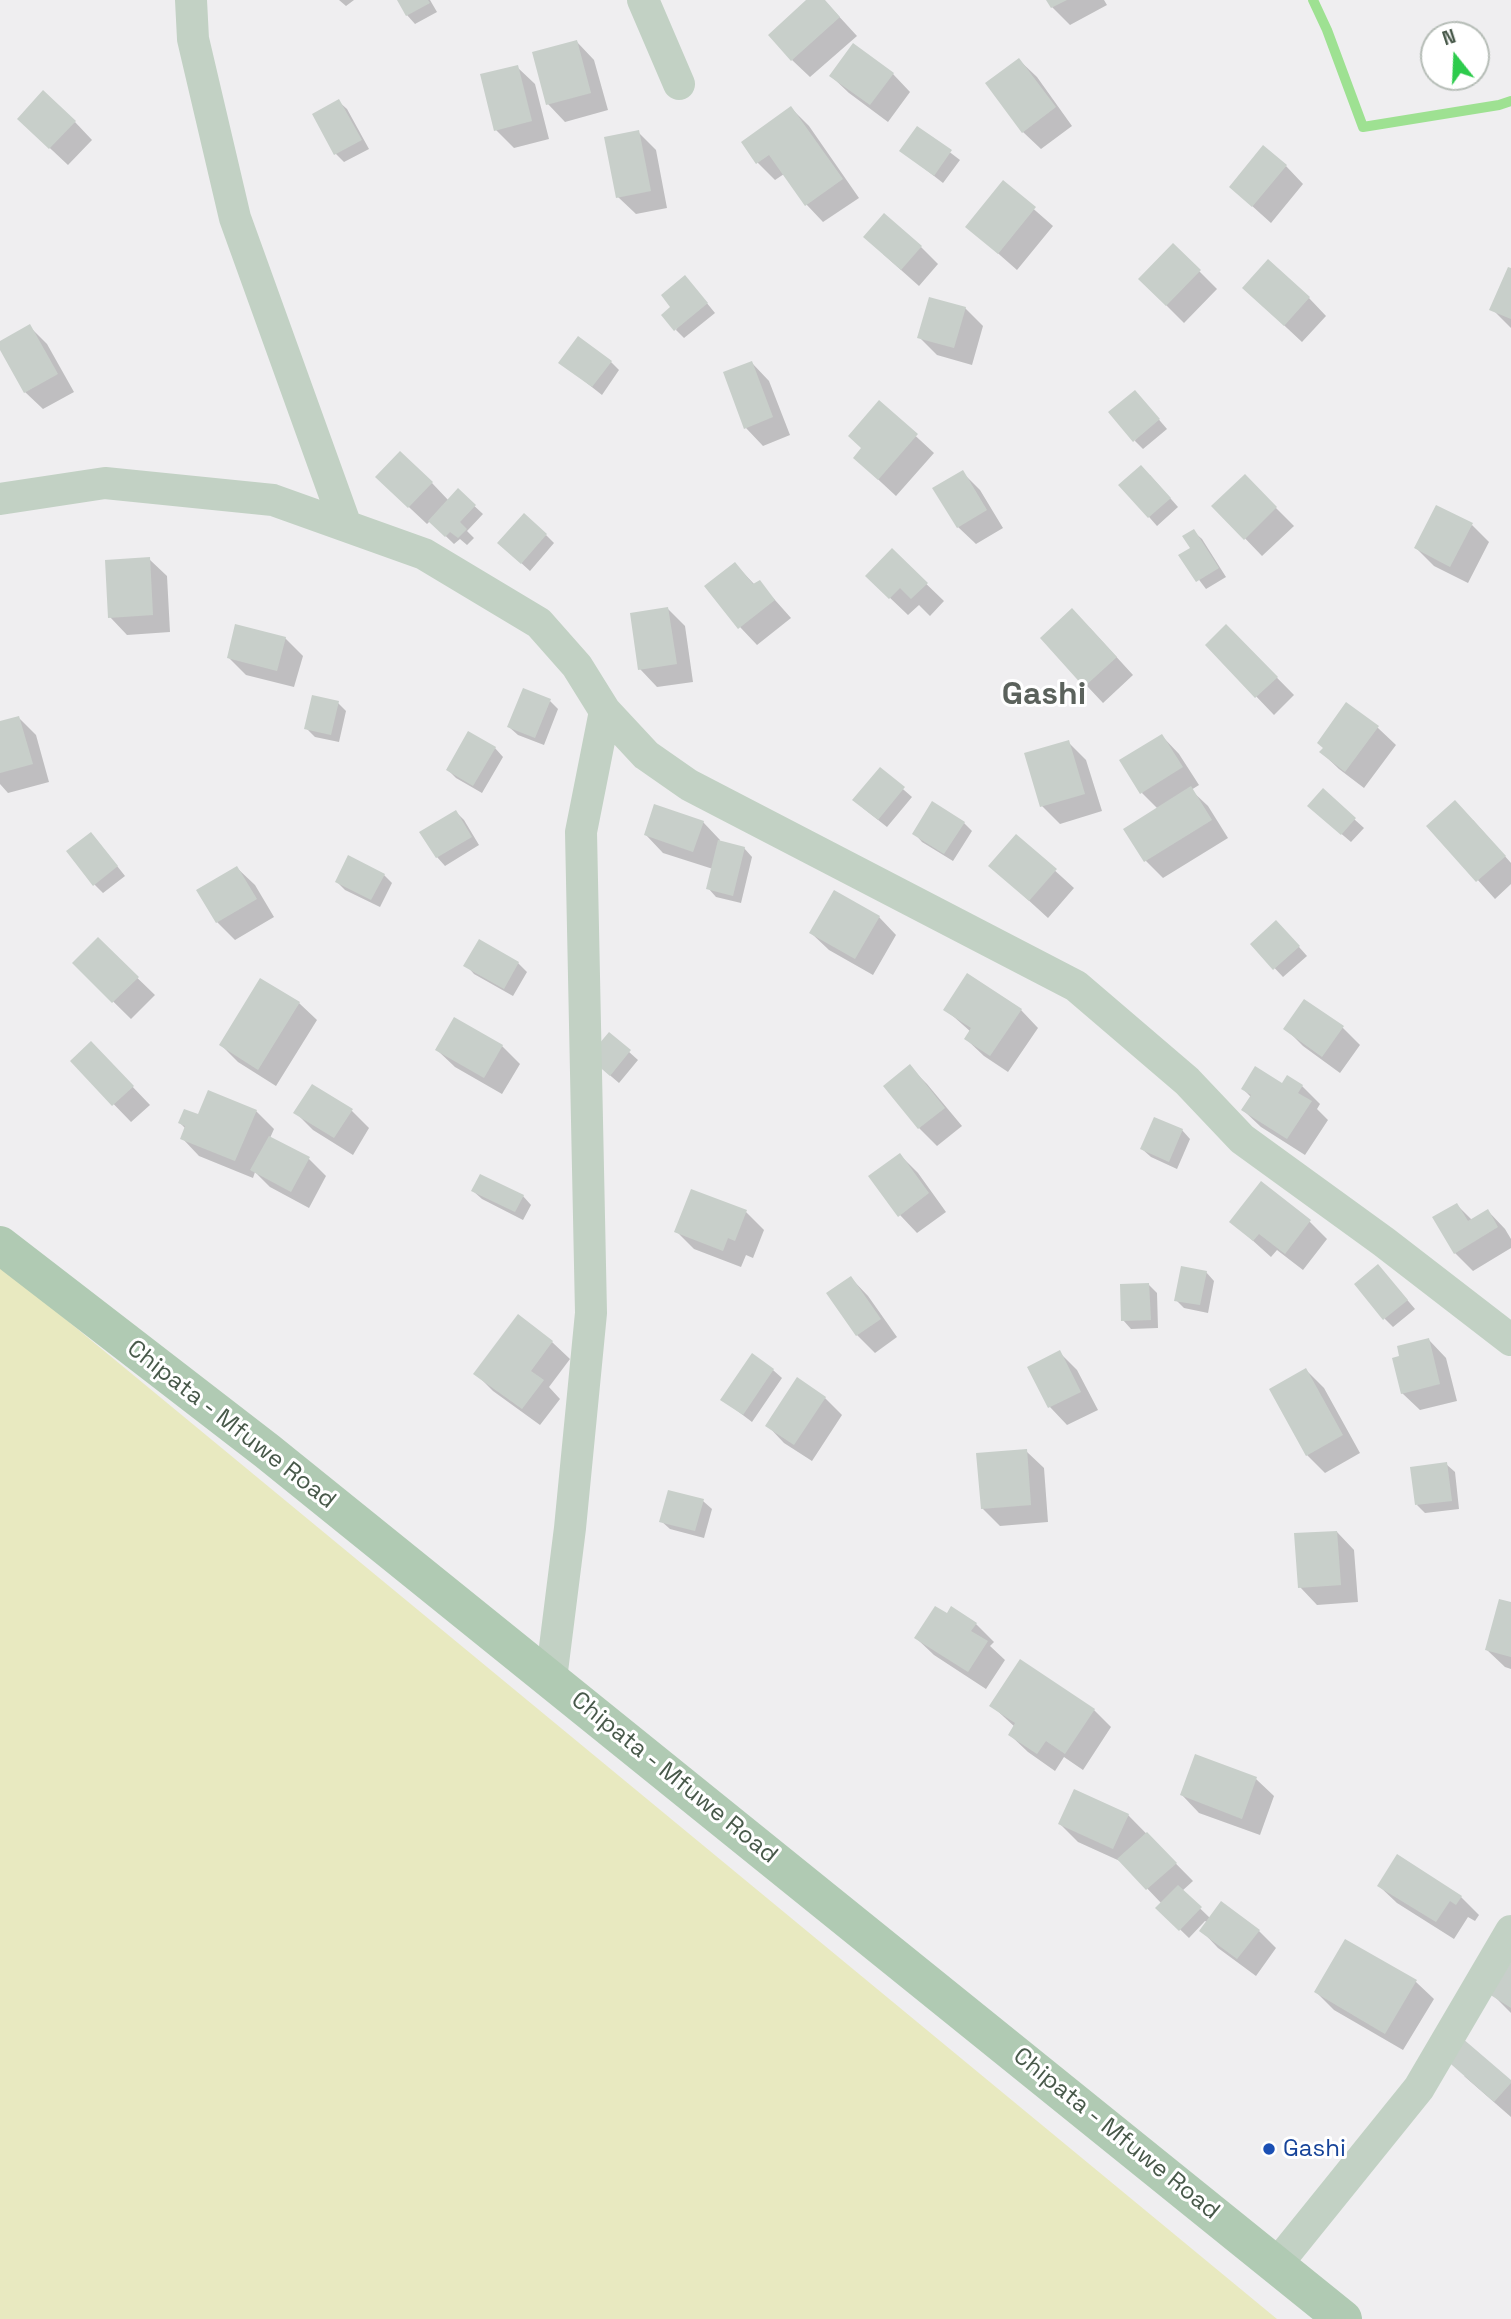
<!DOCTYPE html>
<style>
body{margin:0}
#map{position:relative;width:1511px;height:2319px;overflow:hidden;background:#efeef0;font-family:"Space Grotesk",sans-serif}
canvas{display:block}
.north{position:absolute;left:1420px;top:21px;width:70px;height:70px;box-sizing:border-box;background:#fff;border:2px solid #b6bdb7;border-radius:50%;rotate:342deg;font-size:19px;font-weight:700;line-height:28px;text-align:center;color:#48594a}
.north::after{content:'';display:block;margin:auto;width:24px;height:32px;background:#2dcb4c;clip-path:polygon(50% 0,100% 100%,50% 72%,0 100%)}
</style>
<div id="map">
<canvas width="1511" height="2319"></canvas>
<div class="north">N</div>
</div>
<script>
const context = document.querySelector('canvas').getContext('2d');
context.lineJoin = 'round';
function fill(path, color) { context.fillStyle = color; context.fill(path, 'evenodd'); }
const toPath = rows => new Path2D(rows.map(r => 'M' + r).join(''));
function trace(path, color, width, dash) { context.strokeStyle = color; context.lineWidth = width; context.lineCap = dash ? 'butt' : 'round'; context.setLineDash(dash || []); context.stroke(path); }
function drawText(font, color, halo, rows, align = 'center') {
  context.font = font + ' "Space Grotesk",sans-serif'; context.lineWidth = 6; context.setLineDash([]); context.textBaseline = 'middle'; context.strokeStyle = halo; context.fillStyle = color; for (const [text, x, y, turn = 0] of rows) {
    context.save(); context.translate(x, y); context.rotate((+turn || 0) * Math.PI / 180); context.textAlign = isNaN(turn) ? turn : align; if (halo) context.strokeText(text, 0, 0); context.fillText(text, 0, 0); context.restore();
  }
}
fill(toPath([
 [0,1265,1277,2319,0,2319]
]), '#e8e9c0');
fill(toPath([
 [339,0,354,0,346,6],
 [399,0,430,0,437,12,415,24,407,15],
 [809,0,824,0,857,36,810,77,792,60],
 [1048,0,1104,0,1107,5,1070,25,1052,7],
 [577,42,594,60,608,110,565,122,548,104],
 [1019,60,1037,77,1072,126,1041,149,1023,132],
 [517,67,535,84,549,139,514,148,496,130],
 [893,74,910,92,888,122,849,93,831,76],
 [338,101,347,109,369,149,344,162,336,154],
 [791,108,809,126,859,198,823,222,806,204,784,174,775,180,758,163,743,142],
 [75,122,92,140,68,165,37,136],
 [918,128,960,160,943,183,902,151],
 [638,132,656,150,667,208,636,214,618,197],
 [1286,166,1303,184,1271,223,1231,187],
 [1004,183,1053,226,1017,270,968,227],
 [1173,245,1217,289,1184,323,1140,279],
 [921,247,938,264,919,286,883,254],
 [1511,270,1511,328,1492,309],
 [693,286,715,313,684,338,676,330],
 [1244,288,1309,298,1326,316,1302,342],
 [965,308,983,326,972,365,937,355,919,337],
 [30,327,47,344,74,392,43,409,25,392,0,346,0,343],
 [560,362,611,362,619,370,602,395],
 [752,363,769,381,790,435,763,446,746,428],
 [1143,401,1167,429,1143,449,1135,441],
 [880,403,934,453,896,496,855,458,863,449],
 [962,472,980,490,1003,528,976,544,958,527],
 [1150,475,1178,507,1157,526,1121,485],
 [1245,477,1294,526,1262,556,1214,506],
 [432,483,449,501,458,491,483,514,467,531,474,538,467,545,460,539,454,544,430,521,427,524,395,494],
 [1472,525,1489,542,1468,583,1434,566,1416,548],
 [1193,531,1202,539,1226,577,1206,589,1181,556,1192,548],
 [546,535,554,543,530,571,508,551],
 [892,551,944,601,930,616,919,605,908,615,867,576],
 [149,559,167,576,170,632,127,635,110,617],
 [735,564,755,585,759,582,791,618,757,645,740,627],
 [668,609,685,626,693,682,657,687,640,669],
 [1226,626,1294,695,1274,715,1207,645],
 [1090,628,1133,675,1103,703,1042,638],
 [285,638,303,656,294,687,246,675,229,658],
 [550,701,558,709,544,745,518,735,509,727],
 [338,703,346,711,339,742,315,737,306,728],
 [1347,705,1378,728,1396,745,1364,788,1339,769,1321,752],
 [19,718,36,735,49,782,8,793,0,784,0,723],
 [1162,736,1179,754,1199,785,1191,790,1208,806,1228,838,1163,878,1145,860,1158,809,1142,793],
 [1068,742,1086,760,1102,811,1060,824,1042,806],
 [495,748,503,757,482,793,456,778,448,770],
 [880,769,912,797,887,827,863,808],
 [1323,791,1364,828,1351,842,1318,814],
 [456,812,464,820,479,845,445,866,437,857],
 [1473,820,1511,863,1511,884,1495,899,1429,826],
 [703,822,720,840,719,842,744,848,752,857,741,903,716,897,708,888,713,869,663,853,646,835],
 [964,823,972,831,953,861,922,842,914,833],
 [1017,836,1074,888,1048,918,991,866],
 [99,843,125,876,103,893,94,884],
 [237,868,255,885,274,917,235,940,217,922],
 [384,875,392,883,380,907,345,890,337,882],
 [879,917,896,935,873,975,829,950,811,933],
 [1284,930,1307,956,1283,977,1252,944],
 [98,940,155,995,131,1019,74,963],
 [479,941,518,963,527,972,513,996,474,974,466,965],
 [1304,1001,1343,1028,1360,1045,1340,1073,1303,1046,1285,1028],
 [299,1003,317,1020,276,1086,238,1062,221,1045],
 [945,1009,1021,1010,1038,1028,1008,1072,984,1056,966,1039,971,1032],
 [609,1034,638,1060,619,1083,598,1065],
 [502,1046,520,1064,502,1094,455,1067,437,1050],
 [72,1061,108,1061,150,1105,131,1122],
 [910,1067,927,1084,962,1126,937,1146,919,1128,885,1086],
 [1282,1085,1302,1086,1320,1104,1317,1109,1328,1120,1305,1155,1261,1127,1243,1110,1252,1098,1243,1089],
 [256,1111,274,1129,270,1138,309,1159,326,1176,309,1208,270,1187,255,1172,253,1178,199,1156,182,1138,186,1129,180,1123,199,1116],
 [352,1111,369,1128,353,1155,313,1130,296,1113],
 [1182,1130,1190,1139,1177,1169,1151,1157,1142,1149],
 [900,1155,918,1173,946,1212,917,1233,900,1215],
 [1261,1183,1310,1222,1327,1239,1303,1270,1277,1250,1271,1257,1231,1221],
 [473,1191,523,1196,531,1205,523,1220,482,1199],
 [692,1191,746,1212,764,1230,753,1258,746,1255,741,1267,694,1249,676,1231],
 [1457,1205,1472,1220,1488,1211,1505,1229,1511,1239,1511,1248,1473,1271,1455,1253],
 [1206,1272,1214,1281,1208,1313,1184,1308,1176,1300],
 [1386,1275,1415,1309,1393,1327,1385,1319],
 [851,1278,868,1296,897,1337,875,1353,857,1335],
 [1149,1285,1157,1293,1158,1328,1131,1329,1123,1320],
 [1429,1340,1446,1358,1457,1401,1420,1410,1402,1393],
 [552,1342,570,1359,549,1387,560,1399,540,1425,493,1391,476,1374],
 [1059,1352,1077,1370,1098,1410,1067,1425,1050,1407,1029,1368],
 [773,1370,782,1378,752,1422,723,1400],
 [1306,1370,1324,1388,1360,1453,1325,1473,1307,1455],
 [825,1398,842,1415,812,1461,784,1443,767,1425],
 [1026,1451,1044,1468,1048,1522,1000,1526,982,1508],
 [1446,1464,1455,1472,1459,1509,1425,1513,1417,1505],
 [703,1501,712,1509,704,1538,670,1529,661,1521],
 [1337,1532,1354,1550,1358,1602,1317,1605,1300,1587],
 [1511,1604,1511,1669,1505,1667,1487,1650],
 [948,1615,976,1624,994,1642,990,1646,1005,1660,986,1689,934,1655,916,1638],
 [992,1706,1094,1710,1111,1727,1083,1770,1064,1757,1055,1771,1028,1752,1010,1735,1015,1727],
 [1196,1756,1256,1779,1274,1796,1260,1835,1199,1813,1182,1795],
 [1128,1815,1193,1881,1182,1891,1210,1918,1259,1931,1276,1948,1256,1976,1218,1948,1201,1930,1207,1922,1205,1921,1189,1938,1158,1908,1162,1904,1122,1862,1078,1842,1060,1824],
 [1397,1857,1461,1897,1479,1915,1475,1921,1468,1917,1454,1939,1397,1903,1379,1886],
 [1346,1941,1416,1982,1434,1999,1403,2050,1334,2010,1316,1992],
 [1511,1965,1511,2013,1492,1994],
 [1464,2076,1511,2083,1511,2117]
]), '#0003');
trace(toPath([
 [1313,0,1327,30,1363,127,1499,105,1511,101]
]), '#9ee192', 10);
fill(toPath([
 [397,0,428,0,430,3,406,16],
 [806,0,825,0,840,17,791,61,768,35],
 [1046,0,1067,0,1051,8],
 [577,40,591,93,546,105,532,52],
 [853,43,894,73,870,105,829,76],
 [1019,58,1056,107,1022,133,985,83],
 [518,65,532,121,494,131,480,74],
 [43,90,76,121,49,149,17,119],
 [339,99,362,140,334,155,312,114],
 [791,106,843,179,805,206,769,155,756,164,741,142],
 [917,126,952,150,934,176,899,151],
 [639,130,651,191,616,198,604,137],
 [1263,145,1287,165,1252,207,1229,187],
 [1003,180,1036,207,998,254,965,227],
 [884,213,922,246,901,270,863,237],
 [1173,243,1201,270,1166,306,1138,279],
 [1268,259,1310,297,1284,326,1242,288],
 [1508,267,1511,268,1511,319,1489,310],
 [685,275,708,303,674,331,661,315,670,307,661,295],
 [929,297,966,307,954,348,917,338],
 [30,324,58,374,24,393,0,350,0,341],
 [578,336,612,361,592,387,558,363],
 [752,361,773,417,744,429,723,372],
 [1135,390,1160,419,1133,442,1108,412],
 [879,400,918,434,878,480,853,458,861,448,848,436],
 [400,451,433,482,408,508,375,477],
 [1141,465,1171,498,1148,518,1118,485],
 [963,470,987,510,957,528,932,488],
 [1245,474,1277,507,1244,540,1211,506],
 [458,488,476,505,460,522,467,529,458,538,450,532,445,537,428,521],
 [1436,505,1473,523,1450,567,1414,548],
 [524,513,547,534,521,564,497,543],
 [1194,529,1219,568,1196,582,1178,555,1190,548,1182,536],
 [892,548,928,583,911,599,900,588,889,599,865,576],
 [150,557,153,615,108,618,105,560],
 [735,562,753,584,760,580,775,600,738,629,704,586],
 [668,607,677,664,638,670,630,613],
 [1072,608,1117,657,1084,687,1040,638],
 [235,624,286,637,277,671,227,658],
 [1226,624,1278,677,1255,698,1205,645],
 [523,688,551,699,535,738,507,727],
 [312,695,339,701,331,735,304,729],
 [1346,702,1379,726,1345,772,1319,752,1323,748,1317,743],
 [19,716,33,764,0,773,0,721],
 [468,731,496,747,473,786,446,770],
 [1162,734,1183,767,1140,794,1119,760],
 [1069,740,1085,794,1040,807,1024,753],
 [880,767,905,787,878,820,852,800],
 [1191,786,1212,820,1144,862,1123,829],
 [1323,788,1356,818,1341,835,1307,806],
 [1455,800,1506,856,1476,882,1426,826],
 [932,801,965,822,944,854,912,834],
 [654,804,704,821,693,852,644,835],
 [456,810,472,837,436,858,419,832],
 [91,832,118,866,93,886,66,851],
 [1016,834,1057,869,1029,901,988,866],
 [718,840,745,847,733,896,706,889],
 [348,855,385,874,371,900,335,882],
 [237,866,257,899,216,923,196,890],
 [834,890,880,916,855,959,809,933],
 [1276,920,1300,946,1273,970,1250,944],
 [98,937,139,977,112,1003,72,963],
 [479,939,519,962,504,989,463,966],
 [967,973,1022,1009,990,1056,964,1039,971,1028,943,1010],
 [260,978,300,1002,258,1070,219,1045],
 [1304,999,1344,1026,1322,1057,1283,1029],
 [454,1017,503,1045,484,1078,435,1050],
 [609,1032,631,1050,610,1076,588,1057],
 [91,1041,134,1086,112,1106,70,1061],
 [910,1064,945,1108,918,1129,883,1086],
 [1255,1066,1282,1083,1287,1075,1303,1085,1298,1093,1312,1101,1287,1139,1241,1110,1251,1095,1241,1089],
 [312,1084,353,1109,334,1138,293,1113],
 [208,1090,257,1110,235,1161,180,1139,185,1126,178,1123,184,1109,198,1114],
 [1154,1117,1183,1129,1169,1162,1140,1149],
 [269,1136,310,1157,291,1192,250,1170],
 [900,1153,929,1193,898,1217,868,1176],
 [480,1174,524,1195,515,1212,471,1191],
 [1261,1181,1311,1220,1285,1254,1259,1234,1253,1241,1229,1222],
 [691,1189,747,1210,735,1241,728,1238,723,1251,674,1232],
 [1457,1203,1468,1221,1488,1209,1498,1227,1454,1254,1432,1217],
 [1378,1264,1408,1300,1383,1320,1354,1284],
 [1181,1266,1207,1271,1200,1305,1174,1301],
 [851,1276,881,1319,856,1336,826,1293],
 [1149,1283,1151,1320,1121,1321,1120,1284],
 [518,1314,553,1341,531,1371,544,1380,522,1409,473,1374],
 [1429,1338,1440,1384,1401,1394,1392,1358,1399,1356,1397,1346],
 [1060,1350,1081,1392,1048,1408,1027,1367],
 [752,1353,774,1369,743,1415,720,1400],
 [1306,1368,1343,1435,1306,1456,1269,1389],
 [797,1377,826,1397,794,1445,765,1426],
 [1027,1449,1031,1505,981,1509,976,1453],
 [1447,1462,1452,1501,1415,1505,1410,1467],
 [668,1490,704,1499,695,1531,659,1522],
 [1337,1531,1341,1585,1298,1588,1294,1533],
 [1499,1599,1511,1602,1511,1657,1485,1650],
 [935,1606,947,1613,951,1606,977,1623,971,1631,988,1641,968,1672,914,1638],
 [1020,1659,1095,1709,1065,1754,1046,1741,1037,1754,1008,1735,1015,1723,989,1706],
 [1195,1754,1257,1777,1242,1819,1180,1795],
 [1074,1789,1129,1814,1113,1849,1058,1824],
 [1147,1832,1177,1863,1146,1890,1117,1859],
 [1397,1854,1462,1896,1456,1905,1450,1901,1436,1922,1377,1886],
 [1178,1885,1202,1907,1179,1931,1155,1908],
 [1221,1901,1260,1930,1237,1959,1199,1931],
 [1345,1939,1417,1980,1385,2034,1314,1992],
 [1511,1962,1511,2008,1489,1994],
 [1462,2038,1511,2080,1511,2083,1494,2102,1444,2058]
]), '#c8cfca');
trace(toPath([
 [191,0,193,39,235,218,346,526],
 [643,0,679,84],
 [0,499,105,483,273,500,424,554,539,623,577,666,605,711,646,755,689,785,1076,986,1187,1081,1242,1139,1384,1242,1511,1340],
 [551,1679,570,1528,591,1313,581,832,605,711],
 [1277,2264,1419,2088,1511,1931]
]), '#c2d1c4', 32);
trace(toPath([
 [0,1245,267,1451,1343,2319]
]), '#b0cab3', 38);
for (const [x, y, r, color] of [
 [1269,2149,7,"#1a4fb4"]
]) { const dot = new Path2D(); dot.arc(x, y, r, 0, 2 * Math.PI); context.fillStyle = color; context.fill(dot); trace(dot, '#fff', 2.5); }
drawText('24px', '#48594a', '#fff', [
 ["Chipata - Mfuwe Road",231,1425,38],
 ["Chipata - Mfuwe Road",674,1778,39],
 ["Chipata - Mfuwe Road",1116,2134,39]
]);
drawText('24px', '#164399', '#fff', [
 ["Gashi",1283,2149]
], 'left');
drawText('bold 32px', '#5b625c', '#fff', [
 ["Gashi",1044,695]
]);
</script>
